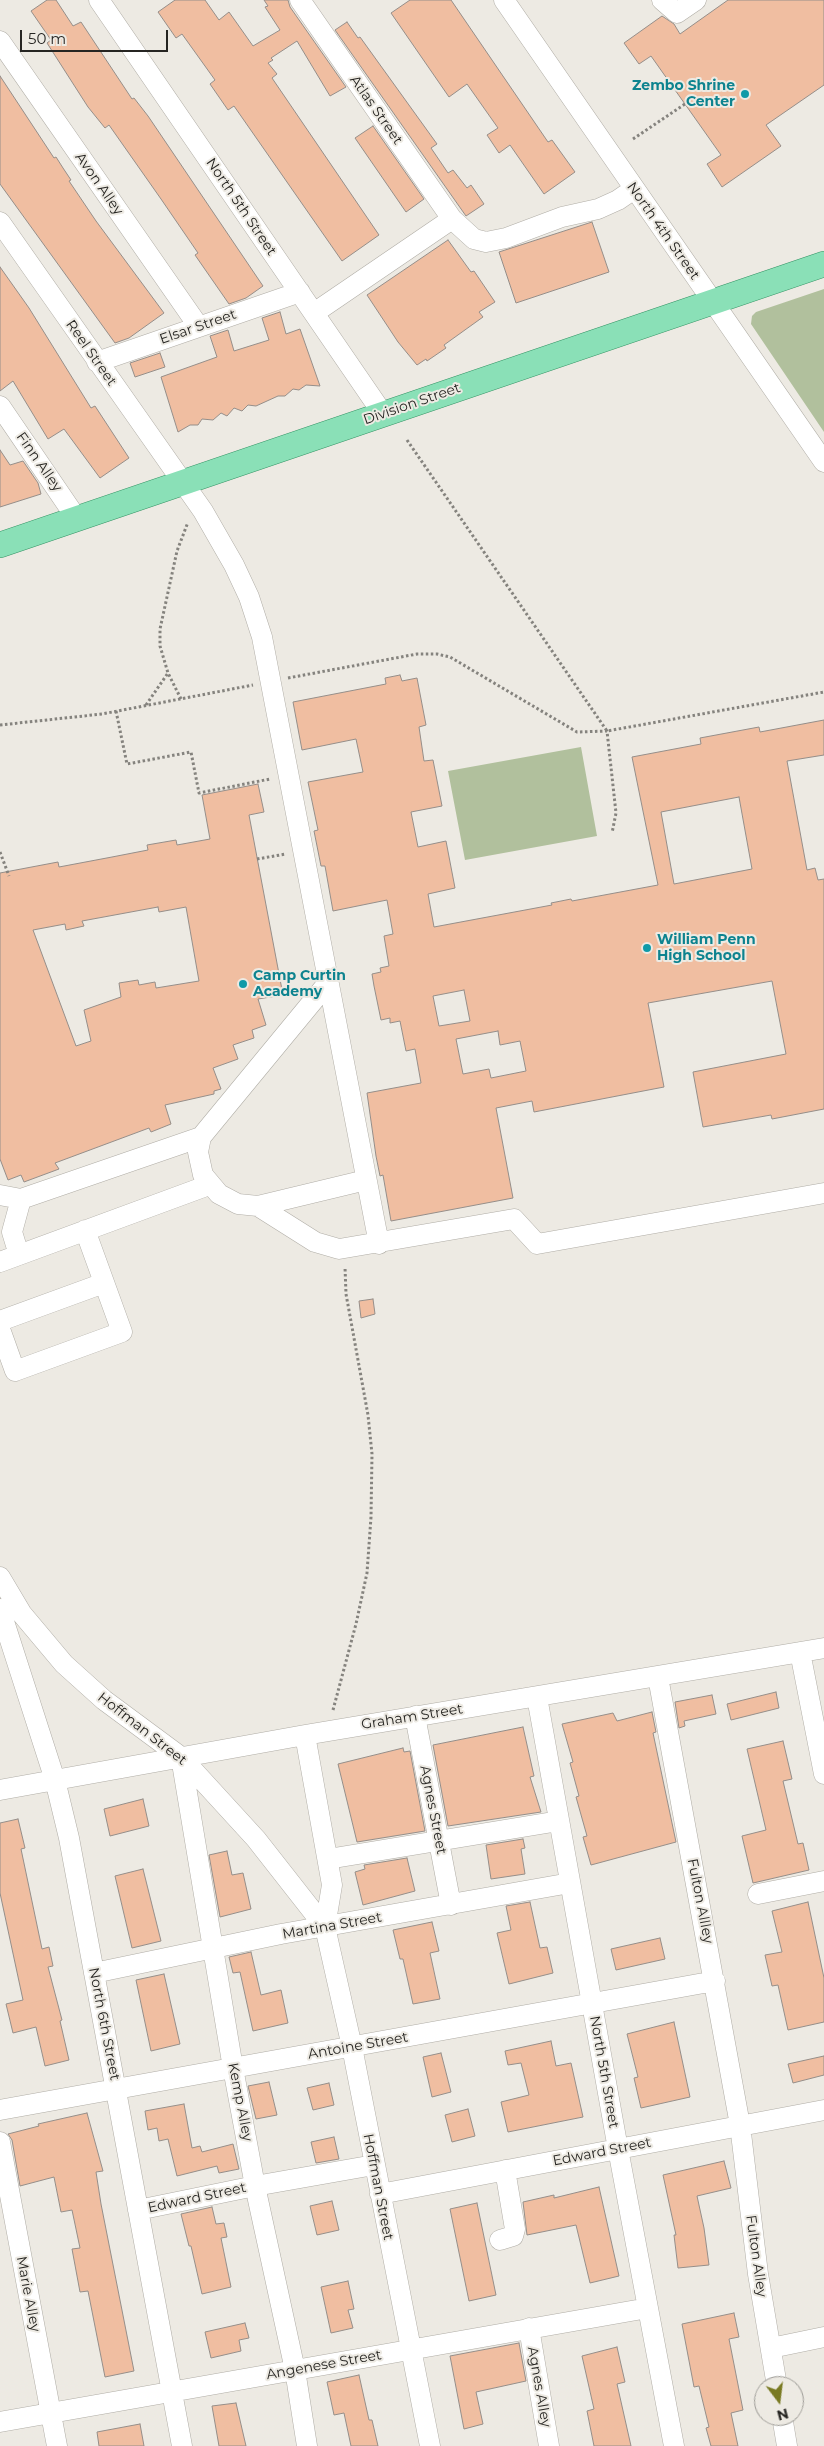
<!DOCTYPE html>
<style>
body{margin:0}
#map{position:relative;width:824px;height:2446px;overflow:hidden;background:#edeae3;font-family:Montserrat,sans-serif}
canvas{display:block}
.north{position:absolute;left:754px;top:2376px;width:50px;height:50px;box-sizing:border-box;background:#edeae3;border:1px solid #9d9b96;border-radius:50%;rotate:165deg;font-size:14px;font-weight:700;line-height:20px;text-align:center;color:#262522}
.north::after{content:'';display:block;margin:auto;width:18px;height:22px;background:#797a22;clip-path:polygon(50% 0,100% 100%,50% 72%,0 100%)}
.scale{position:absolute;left:20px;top:30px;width:148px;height:22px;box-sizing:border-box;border:2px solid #262522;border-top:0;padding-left:6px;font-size:15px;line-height:18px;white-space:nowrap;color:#262522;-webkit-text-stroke:4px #edeae3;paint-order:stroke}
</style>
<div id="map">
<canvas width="824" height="2446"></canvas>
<div class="north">N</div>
<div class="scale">50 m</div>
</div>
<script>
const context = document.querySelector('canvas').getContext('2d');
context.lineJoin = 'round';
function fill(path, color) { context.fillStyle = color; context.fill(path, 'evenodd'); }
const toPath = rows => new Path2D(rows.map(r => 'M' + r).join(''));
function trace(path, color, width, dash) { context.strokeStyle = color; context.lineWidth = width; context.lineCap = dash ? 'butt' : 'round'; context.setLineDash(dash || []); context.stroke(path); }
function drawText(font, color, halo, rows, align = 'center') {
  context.font = font + ' Montserrat,sans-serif'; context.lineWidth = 4; context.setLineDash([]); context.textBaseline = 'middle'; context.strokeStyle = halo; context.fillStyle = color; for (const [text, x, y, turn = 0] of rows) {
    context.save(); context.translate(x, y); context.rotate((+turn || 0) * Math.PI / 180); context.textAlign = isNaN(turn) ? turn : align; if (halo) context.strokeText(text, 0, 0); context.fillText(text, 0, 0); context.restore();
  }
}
fill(toPath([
 [824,289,824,432,751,324,752,316,756,312],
 [581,747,597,836,465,860,448,771]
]), '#b1c09d');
const building = toPath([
 [47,0,56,0,73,26,81,22,132,99,134,98,148,116,263,286,246,298,229,304,195,255,198,253,161,199,109,125,105,128,88,107,47,43,51,40,31,11,47,0],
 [175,0,205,0,219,20,229,12,253,46,280,30,265,7,268,6,264,0,288,0,290,7,346,87,330,96,297,41,271,58,273,60,268,63,277,74,272,78,379,235,342,261,234,106,228,110,210,84,215,80,182,34,176,38,158,12,175,0],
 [410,0,451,0,548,142,552,140,575,172,544,194,510,145,499,153,487,135,498,128,467,84,449,97,391,13,410,0],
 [728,0,824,0,824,85,766,125,781,146,722,187,707,164,721,155,651,56,639,64,624,43,662,16,674,24,680,34,728,0],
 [347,22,358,38,360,37,437,144,431,148,448,173,453,170,467,188,471,185,484,204,466,216,335,30,347,22],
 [0,76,54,158,56,157,63,168,71,180,69,181,96,221,164,313,129,338,115,343,0,184,0,76],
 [373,126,424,199,406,212,355,138,373,126],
 [592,222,609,272,516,303,499,252,592,222],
 [448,240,471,272,474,271,495,302,479,312,483,317,444,345,446,348,427,361,426,359,417,365,398,342,367,295,448,240],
 [0,267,29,308,91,408,95,406,129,458,100,478,64,429,48,439,13,381,0,391,0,267],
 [280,312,286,334,300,329,320,386,306,385,299,390,293,389,285,396,278,396,256,406,248,405,242,411,234,408,227,416,221,413,213,420,202,419,198,425,190,425,178,432,161,377,217,357,210,336,228,330,234,351,269,340,262,318,280,312],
 [160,353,165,367,135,377,130,363,160,353],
 [0,450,10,465,23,461,38,483,41,494,0,507,0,450],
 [400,675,402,681,417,678,426,725,419,727,424,761,433,760,442,806,411,812,418,847,446,841,455,888,428,894,434,927,552,905,551,903,571,899,572,901,658,885,632,757,701,744,700,738,759,727,760,732,824,720,824,755,787,761,807,870,815,868,818,880,824,879,824,1109,772,1119,771,1115,703,1127,693,1072,786,1054,772,981,648,1003,664,1087,534,1112,532,1101,496,1108,513,1198,391,1221,383,1175,380,1176,376,1156,367,1093,421,1083,415,1049,406,1051,400,1021,390,1023,390,1018,381,1020,374,986,372,974,381,972,380,968,389,966,384,936,393,934,387,900,333,911,325,866,321,866,314,831,318,830,308,782,363,772,356,739,302,750,293,702,386,684,385,678,400,675],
 [739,797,752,869,674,884,661,812,739,797],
 [464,990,470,1021,439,1026,433,996,464,990],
 [498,1031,500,1045,520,1041,526,1071,491,1078,489,1069,463,1074,456,1039,498,1031],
 [258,784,264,812,249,815,283,995,258,999,266,1025,252,1030,254,1038,233,1045,238,1059,213,1068,221,1089,214,1091,214,1094,165,1105,171,1124,151,1132,149,1128,55,1163,59,1169,24,1182,21,1175,8,1180,0,1159,0,873,58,862,59,867,112,857,148,850,147,845,176,840,177,845,210,839,202,795,258,784],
 [158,907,159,912,186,907,199,981,156,988,155,982,139,985,138,980,119,983,121,997,84,1010,91,1041,76,1046,33,930,65,924,66,930,84,926,82,921,158,907],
 [373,1299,375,1314,361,1318,359,1301,373,1299],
 [776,1692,779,1708,731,1720,727,1704,776,1692],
 [712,1695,716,1714,684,1721,685,1726,679,1728,675,1702,712,1695],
 [652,1712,656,1732,653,1733,676,1842,591,1865,583,1837,587,1836,576,1797,579,1796,570,1763,573,1762,562,1724,613,1713,617,1721,652,1712],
 [523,1727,534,1776,530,1777,541,1812,448,1826,433,1745,523,1727],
 [783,1741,792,1779,783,1781,798,1844,803,1843,809,1870,753,1883,742,1836,766,1830,747,1749,783,1741],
 [403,1748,404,1752,410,1751,425,1831,357,1842,338,1764,403,1748],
 [143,1799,149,1826,110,1836,104,1809,143,1799],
 [18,1819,25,1848,21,1849,42,1949,49,1947,53,1966,48,1967,62,2020,60,2021,69,2060,45,2066,36,2027,13,2033,6,2004,23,2000,0,1893,0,1823,18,1819],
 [523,1839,525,1848,521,1849,525,1874,491,1879,486,1845,523,1839],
 [227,1851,232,1875,243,1873,251,1909,220,1917,209,1855,227,1851],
 [407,1858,415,1891,363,1905,355,1872,365,1869,364,1865,407,1858],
 [143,1869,161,1941,132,1948,115,1876,143,1869],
 [530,1902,540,1948,547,1947,553,1973,509,1984,497,1933,511,1930,506,1906,530,1902],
 [808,1902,824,1978,824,2022,788,2030,778,1985,772,1986,765,1955,782,1952,772,1911,808,1902],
 [432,1922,439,1951,430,1953,440,1999,413,2004,403,1959,400,1959,393,1930,432,1922],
 [660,1938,665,1959,616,1970,611,1949,660,1938],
 [251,1952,261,1995,281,1990,288,2023,253,2031,240,1972,233,1973,229,1957,251,1952],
 [164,1974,180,2044,151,2051,136,1980,164,1974],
 [674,2022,690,2097,641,2108,634,2078,638,2077,627,2034,674,2022],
 [551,2041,556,2066,571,2063,583,2117,508,2132,501,2102,529,2095,521,2063,508,2065,505,2051,551,2041],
 [441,2053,451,2092,432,2097,423,2057,441,2053],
 [824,2056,824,2075,793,2083,788,2064,824,2056],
 [269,2082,277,2115,256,2119,248,2086,269,2082],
 [329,2083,334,2105,313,2110,307,2088,329,2083],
 [184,2104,192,2148,200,2146,202,2152,233,2144,239,2169,219,2173,217,2166,177,2176,168,2139,159,2141,157,2128,148,2130,145,2111,184,2104],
 [468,2109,475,2136,452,2142,445,2115,468,2109],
 [87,2113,103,2171,96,2172,101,2204,134,2371,105,2377,88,2291,80,2292,72,2249,80,2248,72,2210,61,2212,54,2177,20,2186,12,2140,8,2134,39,2126,38,2124,87,2113],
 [334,2137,339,2159,316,2163,311,2142,334,2137],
 [724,2161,731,2188,697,2196,704,2228,709,2265,678,2268,674,2235,676,2235,663,2175,724,2161],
 [599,2187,619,2276,590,2283,576,2225,527,2235,523,2202,554,2195,554,2198,599,2187],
 [332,2201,339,2230,317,2235,310,2206,332,2201],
 [477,2203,496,2295,469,2301,450,2209,477,2203],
 [212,2207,216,2224,224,2223,227,2237,221,2238,231,2287,202,2294,191,2246,189,2246,181,2214,212,2207],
 [348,2281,354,2309,348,2310,353,2328,331,2333,321,2287,348,2281],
 [734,2313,739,2337,729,2339,743,2410,731,2413,738,2446,711,2446,706,2428,709,2427,699,2386,694,2387,682,2324,734,2313],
 [245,2323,249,2338,239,2340,241,2351,211,2358,205,2332,245,2323],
 [519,2343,526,2381,476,2392,483,2424,464,2429,450,2356,519,2343],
 [617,2347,625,2382,617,2384,631,2446,594,2446,587,2411,594,2409,582,2356,617,2347],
 [359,2375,369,2420,372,2420,378,2446,351,2446,344,2413,334,2415,327,2382,359,2375],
 [236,2403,246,2446,219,2446,212,2406,236,2403],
 [140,2424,144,2446,99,2446,97,2432,140,2424]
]);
fill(building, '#f0bea1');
trace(building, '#958e89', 1);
const minor = toPath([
 [99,0,383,414],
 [300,0,452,219,474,239,486,242,506,238,562,217,598,209,618,200,634,189],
 [504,0,824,462],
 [662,0,677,13,696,0],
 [0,41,199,327],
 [0,222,203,511,234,565,249,597,262,637,379,1244],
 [314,313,452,219],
 [97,362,300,292],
 [0,406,77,519],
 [201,1137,198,1152,203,1175,219,1194,238,1204,258,1206,366,1180],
 [0,1195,21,1199,201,1137,327,984],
 [258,1206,315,1242,339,1249,514,1219,537,1244,824,1193],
 [19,1255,12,1232,21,1199],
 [0,1262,209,1185],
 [0,1321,104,1283],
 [0,1329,15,1371,122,1332,85,1230],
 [0,1577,22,1614,64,1664,104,1700,181,1757,256,1839,325,1927,352,2047,430,2446],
 [0,1609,55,1780,69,1838,182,2446],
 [800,1652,824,1774],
 [658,1677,740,2125,758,2274,777,2386],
 [537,1697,618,2149,674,2446],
 [415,1716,451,1905],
 [305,1735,332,1885,325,1927],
 [181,1757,233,2068,255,2186,295,2370,307,2446],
 [0,1790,305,1735,824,1648],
 [328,1859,559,1821],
 [758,1894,824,1881],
 [94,1973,281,1934,570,1883],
 [0,2110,715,1981],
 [0,2142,57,2446],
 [380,2194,824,2110],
 [138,2210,255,2186,374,2165],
 [500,2240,513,2236,515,2229,505,2170],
 [529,2328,549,2446],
 [771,2348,824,2337],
 [782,2416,787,2446],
 [0,2422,648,2308]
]);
const major = toPath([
 [0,545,824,264]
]);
trace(minor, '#b0ada6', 21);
trace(major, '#349264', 26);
trace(toPath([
 [633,139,685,104],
 [407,440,607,731,824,692],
 [288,678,417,654,437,654,450,657,577,732,607,731,616,813,612,833],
 [181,699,168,673,160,646,160,629,177,551,188,522],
 [146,705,168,673],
 [116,711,127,764,191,752,199,793,270,779],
 [0,725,102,714,253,685],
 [0,852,9,876],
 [257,859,286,854],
 [333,1710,356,1624,367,1573,371,1517,372,1454,368,1415,346,1294,345,1267]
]), '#85837e', 3, [2.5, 2.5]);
trace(minor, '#fff', 20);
trace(major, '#8ae0b7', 25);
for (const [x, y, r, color] of [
 [745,94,5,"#0f9aa8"],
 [647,948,5,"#0f9aa8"],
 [243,984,5,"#0f9aa8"]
]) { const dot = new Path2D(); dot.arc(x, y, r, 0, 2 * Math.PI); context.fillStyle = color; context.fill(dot); trace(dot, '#edeae3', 2); }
drawText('bold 14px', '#0d838f', '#edeae3', [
 ["Zembo Shrine",735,86,"right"],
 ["Center",735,102,"right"],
 ["William Penn",657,940],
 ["High School",657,956],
 ["Camp Curtin",253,976],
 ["Academy",253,992]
], 'left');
drawText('14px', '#262522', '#edeae3', [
 ["Atlas Street",376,110,55],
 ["Avon Alley",99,184,55],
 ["North 5th Street",241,207,56],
 ["North 4th Street",663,231,55],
 ["Elsar Street",198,327,-19],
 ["Reel Street",91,353,55],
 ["Division Street",412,404,-19],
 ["Finn Alley",39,462,55],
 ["Graham Street",412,1717,-9],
 ["Hoffman Street",142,1729,38],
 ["Agnes Street",433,1810,79],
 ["Fulton Allley",700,1901,79],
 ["Martina Street",332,1926,-10],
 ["North 6th Street",104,2024,79],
 ["Antoine Street",358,2046,-10],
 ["North 5th Street",604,2072,80],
 ["Kemp Alley",240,2102,79],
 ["Edward Street",602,2152,-11],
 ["Hoffman Street",378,2187,79],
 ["Edward Street",197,2198,-12],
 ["Fulton Alley",756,2256,82],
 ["Marie Alley",28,2294,79],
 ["Angenese Street",324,2365,-10],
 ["Agnes Alley",539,2387,80]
]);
</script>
